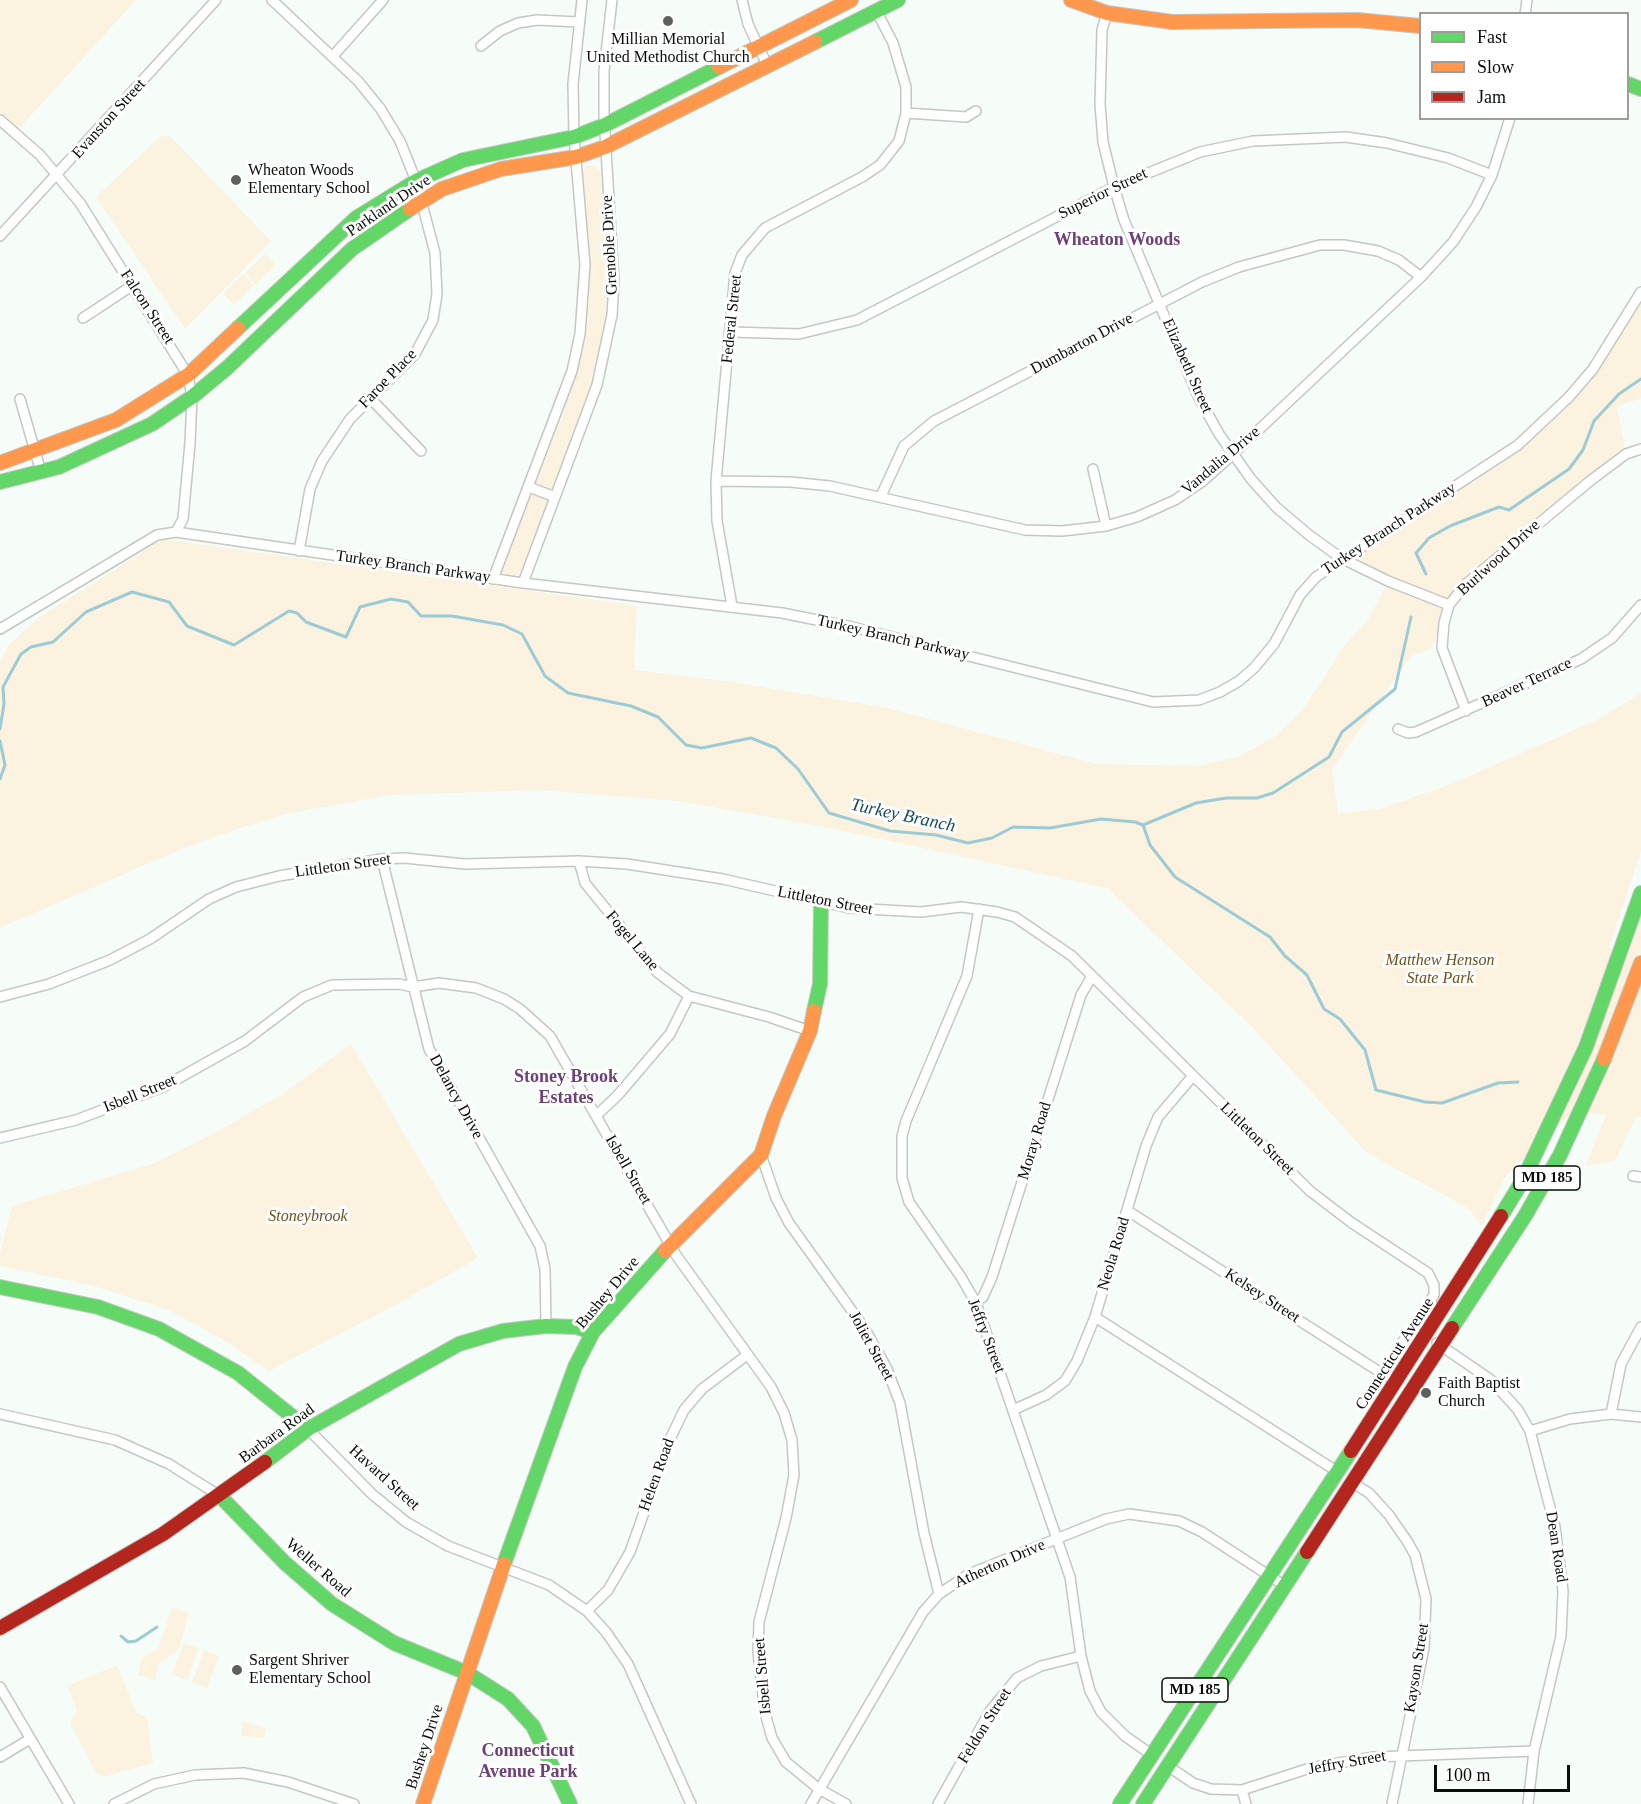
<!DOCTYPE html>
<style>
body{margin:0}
#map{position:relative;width:1641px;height:1804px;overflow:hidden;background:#f6fcf7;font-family:"Times New Roman",serif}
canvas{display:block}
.legend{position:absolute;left:1419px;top:12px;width:210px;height:108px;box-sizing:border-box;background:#fff;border:2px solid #9d9f9d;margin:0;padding:8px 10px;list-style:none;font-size:18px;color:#090e0a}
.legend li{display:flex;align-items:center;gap:12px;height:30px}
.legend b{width:30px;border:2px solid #9d9f9d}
.scale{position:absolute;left:1434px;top:1765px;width:136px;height:27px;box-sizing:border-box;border:3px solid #090e0a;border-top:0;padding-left:8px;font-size:18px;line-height:21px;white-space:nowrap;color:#090e0a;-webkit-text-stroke:4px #fff;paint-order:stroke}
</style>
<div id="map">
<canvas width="1641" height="1804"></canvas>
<ul class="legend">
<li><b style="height:8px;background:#63d668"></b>Fast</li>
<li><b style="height:8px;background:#ff974d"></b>Slow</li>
<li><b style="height:8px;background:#b3261e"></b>Jam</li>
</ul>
<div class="scale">100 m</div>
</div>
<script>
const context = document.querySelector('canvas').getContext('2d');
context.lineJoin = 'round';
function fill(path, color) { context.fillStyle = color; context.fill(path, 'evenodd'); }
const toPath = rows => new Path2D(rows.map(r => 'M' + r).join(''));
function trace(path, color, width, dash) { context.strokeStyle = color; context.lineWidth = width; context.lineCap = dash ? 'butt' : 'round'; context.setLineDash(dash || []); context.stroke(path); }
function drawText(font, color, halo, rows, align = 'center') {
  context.font = font + ' "Times New Roman",serif'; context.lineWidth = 6; context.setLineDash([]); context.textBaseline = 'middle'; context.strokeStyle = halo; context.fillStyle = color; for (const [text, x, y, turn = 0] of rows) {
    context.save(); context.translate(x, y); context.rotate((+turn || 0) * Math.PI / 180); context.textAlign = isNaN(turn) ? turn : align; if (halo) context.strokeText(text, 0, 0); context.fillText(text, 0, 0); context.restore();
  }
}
fill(toPath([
 [0,0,136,0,15,133,0,120],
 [161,136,171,137,271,241,185,329,96,197],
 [595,165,601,172,607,247,607,294,604,332,594,380,553,491,536,484,564,412,578,364,583,334,581,173,586,166],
 [265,254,276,265,256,285,245,273],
 [243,274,254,285,234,305,223,294],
 [1641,292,1641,398,1617,407,1626,454,1466,584,1430,649,1411,656,1332,770,1338,814,1380,809,1449,785,1597,720,1641,693,1641,851,1609,948,1628,954,1641,915,1641,1117,1636,1117,1615,1161,1586,1165,1606,1115,1574,1112,1507,1174,1481,1226,1469,1209,1366,1152,1253,1028,1107,888,830,828,679,801,539,790,390,795,286,814,232,831,182,849,0,928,0,662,8,646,37,619,163,539,637,606,634,670,732,682,888,708,1096,764,1198,766,1237,757,1276,736,1302,711,1347,642,1367,622,1388,582,1341,558,1518,445,1569,397],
 [532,493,549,501,521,571,514,578,502,572],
 [351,1044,478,1258,399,1303,269,1371,222,1339,169,1310,94,1286,0,1266,0,1254,12,1206,155,1163,226,1127,281,1095],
 [172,1607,189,1613,179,1650,158,1664,155,1680,138,1675,142,1657,158,1649],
 [184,1643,199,1648,187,1680,172,1674],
 [204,1650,219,1656,207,1688,192,1682],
 [117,1665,136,1712,147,1718,153,1763,104,1777,96,1773,70,1723,77,1710,67,1686],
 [243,1721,267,1729,264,1738,241,1736]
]), '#fbf3e0');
trace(toPath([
 [1426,574,1416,553,1429,538,1450,526,1499,507,1509,510,1569,469,1583,450,1594,421,1619,394,1641,379],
 [0,729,4,704,3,687,21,654,31,647,53,642,86,612,132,592,169,602,187,626,234,645,289,611,297,613,306,622,346,637,360,607,391,599,408,602,421,616,452,616,503,625,522,634,545,676,568,693,631,706,658,717,686,745,702,748,751,738,776,748,798,769,829,813,890,831,936,835,968,843,992,838,1013,827,1050,828,1101,819,1135,822,1143,825,1150,845,1175,877,1270,937,1285,956,1307,975,1324,1009,1340,1019,1365,1050,1376,1090,1425,1102,1442,1103,1498,1083,1518,1082],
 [0,741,5,765,0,779],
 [1143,825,1196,803,1226,798,1257,798,1273,793,1329,757,1342,732,1395,689,1411,617],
 [121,1636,128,1642,136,1641,157,1627]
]), '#9dcbd5', 3);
const street = toPath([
 [272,0,358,81,380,108,400,141,416,181,435,253,437,294,433,320,415,354,350,419,322,461,310,489,299,551],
 [742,0,748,24,768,67],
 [1107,13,1102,30,1100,104,1103,142,1114,187,1124,220,1198,396,1219,434,1251,479,1276,507,1309,535,1341,558,1388,581,1449,605],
 [1525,14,1527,0],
 [481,46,500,31,518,23,537,20,578,22],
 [333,56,383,0],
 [906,113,966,117,976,111],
 [0,120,40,155,80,203,188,375,192,397,190,443,183,519,176,532],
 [0,236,216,0],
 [83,318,133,285],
 [730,332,799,334,857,320,1114,187,1200,152,1253,141,1346,137,1387,143,1448,158,1492,175],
 [20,399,41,472],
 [371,399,421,451],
 [1093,469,1106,526],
 [716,481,790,482,830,486,1025,530,1062,531,1106,526,1137,517,1175,500,1203,481,1233,454,1421,277,1453,242,1476,207,1492,175,1510,118],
 [529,487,555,497],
 [881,496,904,446,934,421,1202,282,1239,267,1320,245,1344,245,1378,251,1399,260,1421,277],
 [493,579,572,371,580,334,585,265,574,137,573,84,582,0],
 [523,583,597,385,612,315,614,282,604,117,604,71,612,0],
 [732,606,717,521,716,481,735,273,742,255,765,228,862,177,880,165,899,141,906,113,906,87,893,43,877,12],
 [0,629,157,535,176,532,523,583,782,613,852,627,1153,702,1199,700,1220,692,1239,681,1254,668,1274,644,1300,595,1316,577,1518,445,1569,397,1593,369,1641,292],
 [1466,711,1442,648,1444,623,1449,605,1466,584,1590,481,1626,454,1641,449],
 [1398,729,1408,733,1416,732,1581,659,1612,638,1641,605],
 [382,859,429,1049,540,1246,545,1269,546,1326],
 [579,861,585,883,658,973,689,996,769,1017,810,1031],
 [979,909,967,976,906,1121,902,1136,902,1178,909,1202,961,1277,976,1303,1070,1577,1081,1656,1090,1691,1101,1712,1125,1736,1152,1755],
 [0,997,49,984,110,960,150,939,209,899,236,887,279,876,382,859,404,858,465,864,579,861,627,864,723,879,849,908,921,912,961,907,997,912,1015,917,1072,956,1310,1191,1352,1223,1428,1273,1434,1285,1434,1295,1382,1373],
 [597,1115,618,1095,670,1034,689,996],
 [0,1138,76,1120,163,1087,245,1041,303,997,332,985,399,984,413,987,439,983,476,988,504,999,520,1009,550,1036,676,1255,771,1387,784,1413,792,1440,794,1475,786,1518,759,1622,758,1652,765,1713,772,1738,786,1762,819,1789,846,1804],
 [761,1155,776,1198,789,1223,865,1329,887,1369,900,1403,924,1533,939,1594],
 [1633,1176,1641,1177],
 [1128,1211,1386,1376],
 [976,1303,983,1297,992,1277,1081,995,1092,976],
 [1095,1317,1338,1472],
 [1437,1343,1491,1380,1518,1410,1530,1431,1555,1527,1563,1591,1561,1636,1534,1751,1528,1804],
 [1013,1410,1046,1395,1065,1381,1077,1361,1095,1317,1146,1146,1158,1117,1192,1077],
 [0,1414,115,1440,169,1464,220,1496],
 [1611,1414,1621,1364,1641,1327],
 [308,1429,372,1494,406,1522,448,1546,549,1585,587,1611,606,1632,628,1664,691,1804],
 [1530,1431,1570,1419,1611,1414,1641,1417],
 [1353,1483,1369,1493,1389,1515,1407,1541,1415,1555,1426,1599,1424,1648,1392,1804],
 [587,1611,608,1590,630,1552,670,1439,684,1410,702,1389,747,1355],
 [0,1687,69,1804],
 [0,1757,30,1739],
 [1168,1766,1193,1783,1211,1789,1242,1790,1310,1768,1374,1757,1534,1751],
 [1242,1790,1246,1804],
 [114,1804,154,1784,195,1775,244,1773,288,1782,354,1804],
 [811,1804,923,1612,939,1594,969,1574,1106,1519,1129,1514,1179,1521,1202,1532,1285,1586],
 [938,1804,990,1711,1017,1678,1041,1666,1081,1656]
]);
const fast = toPath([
 [815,42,898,0],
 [1628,84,1641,89],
 [238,328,356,218,416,181,463,160,574,137,605,125,719,67],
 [0,482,59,467,152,424,192,397,227,368,352,249,410,209],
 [814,1011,820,984,821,902],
 [1501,1216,1523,1180,1586,1047,1641,893],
 [0,1287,98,1307,159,1329,238,1373,308,1429],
 [1452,1328,1525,1216,1560,1155,1604,1059],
 [265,1462,308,1429,459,1344,503,1331,546,1326,576,1327,593,1332],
 [220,1496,285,1563,332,1604,394,1643,467,1673,508,1699,533,1726,570,1804],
 [504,1564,575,1367,593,1332,665,1251],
 [1120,1804,1351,1451],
 [1143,1804,1307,1552]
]);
const slow = toPath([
 [1071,0,1107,13,1172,22,1357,20,1420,26],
 [719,67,851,0],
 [410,209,442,189,501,169,576,157,605,147,815,42],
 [0,463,116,420,188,375,238,328],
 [1604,1059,1641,963],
 [665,1251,761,1155,774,1116,810,1031,814,1011],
 [423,1804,504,1564]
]);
const jam = toPath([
 [1351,1451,1501,1216],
 [1307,1552,1452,1328],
 [0,1628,163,1534,265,1462]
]);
trace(street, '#c3c8c3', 12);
trace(fast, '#c3c8c3', 16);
trace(slow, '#c3c8c3', 16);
trace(jam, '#c3c8c3', 16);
trace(street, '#fefffe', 9);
trace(fast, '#63d668', 14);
trace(slow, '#ff974d', 14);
trace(jam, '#b3261e', 14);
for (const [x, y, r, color] of [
 [668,21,6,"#5c615d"],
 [236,180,6,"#5c615d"],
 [1426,1393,6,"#5c615d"],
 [237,1670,6,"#5c615d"]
]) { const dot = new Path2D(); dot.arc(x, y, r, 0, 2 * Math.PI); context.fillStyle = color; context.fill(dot); trace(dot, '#fff', 2); }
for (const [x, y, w] of [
 [1547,1178,66],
 [1195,1690,66]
]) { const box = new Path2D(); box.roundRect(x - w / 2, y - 12, w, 24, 4.5); context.fillStyle = '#fff'; context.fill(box); trace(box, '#090e0a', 1.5); }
drawText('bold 15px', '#090e0a', null, [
 ["MD 185",1547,1178],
 ["MD 185",1195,1690]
]);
drawText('16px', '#090e0a', '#fff', [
 ["Millian Memorial",668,40,"center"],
 ["United Methodist Church",668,58,"center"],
 ["Wheaton Woods",248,171],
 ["Elementary School",248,189],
 ["Faith Baptist",1438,1384],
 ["Church",1438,1402],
 ["Sargent Shriver",249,1661],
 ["Elementary School",249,1679]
], 'left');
drawText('16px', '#090e0a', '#fff', [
 ["Evanston Street",109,119,-48],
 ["Superior Street",1103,194,-26],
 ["Parkland Drive",389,206,-34],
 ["Grenoble Drive",610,245,-93],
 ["Falcon Street",147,307,57],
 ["Federal Street",732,319,-84],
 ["Dumbarton Drive",1082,344,-28],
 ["Elizabeth Street",1187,366,66],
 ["Faroe Place",388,379,-46],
 ["Vandalia Drive",1221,461,-40],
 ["Turkey Branch Parkway",1389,529,-33],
 ["Burlwood Drive",1499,558,-42],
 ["Turkey Branch Parkway",413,567,8],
 ["Turkey Branch Parkway",893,638,13],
 ["Beaver Terrace",1527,683,-25],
 ["Littleton Street",343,866,-8],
 ["Littleton Street",825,901,11],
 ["Fogel Lane",632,941,50],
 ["Isbell Street",140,1094,-22],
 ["Delancy Drive",456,1097,61],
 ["Littleton Street",1257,1139,44],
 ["Moray Road",1035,1141,-73],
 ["Isbell Street",628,1170,60],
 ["Neola Road",1114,1254,-73],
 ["Bushey Drive",608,1293,-50],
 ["Kelsey Street",1262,1296,33],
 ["Jeffry Street",986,1336,69],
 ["Joliet Street",871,1346,61],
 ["Connecticut Avenue",1395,1354,-57],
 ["Barbara Road",277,1434,-36],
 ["Helen Road",657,1475,-70],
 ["Havard Street",384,1478,42],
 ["Dean Road",1556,1547,81],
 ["Atherton Drive",1000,1564,-24],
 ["Weller Road",318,1568,41],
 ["Kayson Street",1417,1668,-81],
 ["Isbell Street",763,1676,-95],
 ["Feldon Street",985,1726,-58],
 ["Bushey Drive",425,1747,-72],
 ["Jeffry Street",1347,1763,-10]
]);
drawText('italic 16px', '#6e501b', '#fff', [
 ["Matthew Henson",1440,961],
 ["State Park",1440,979],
 ["Stoneybrook",308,1217]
]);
drawText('bold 18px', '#6e4177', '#fff', [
 ["Wheaton Woods",1117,240],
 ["Stoney Brook",566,1077],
 ["Estates",566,1098],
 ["Connecticut",528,1751],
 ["Avenue Park",528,1772]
]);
drawText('italic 18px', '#154c59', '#fff', [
 ["Turkey Branch",903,816,12]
]);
</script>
